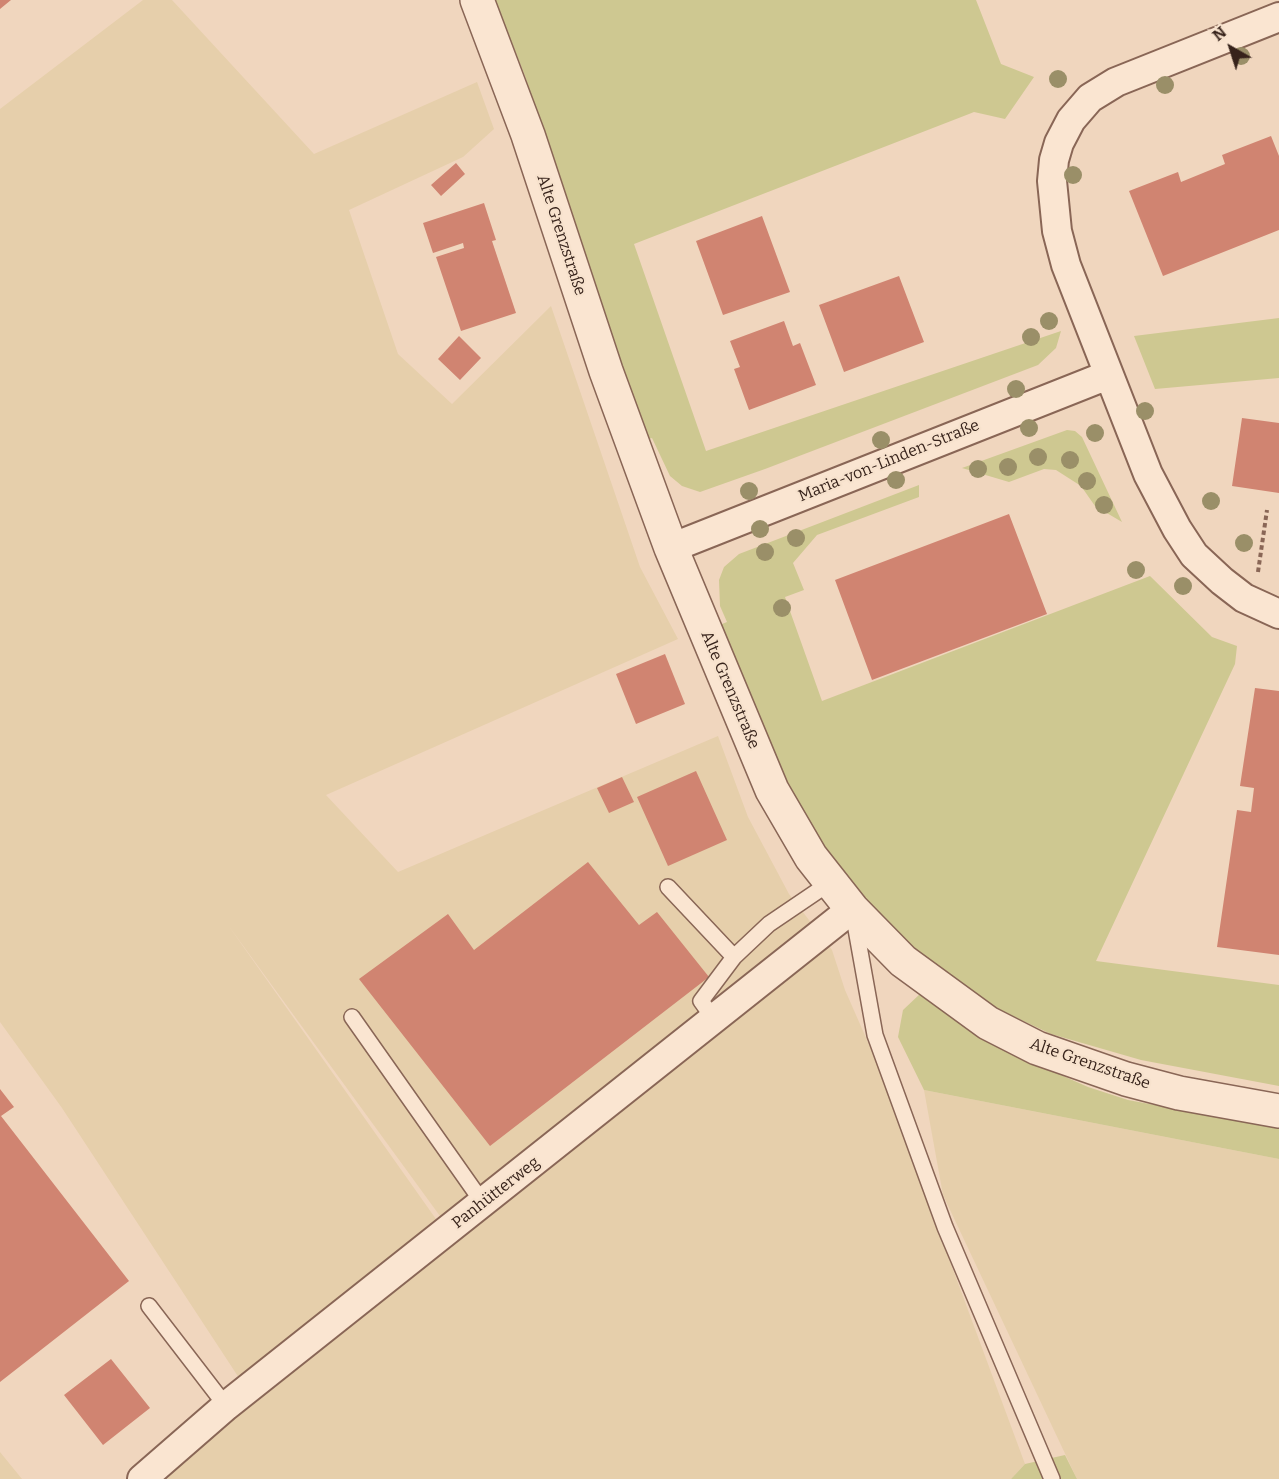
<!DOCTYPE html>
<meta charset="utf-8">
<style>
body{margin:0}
#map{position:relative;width:1279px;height:1479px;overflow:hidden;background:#f0d6be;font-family:Bitter,serif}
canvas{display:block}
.north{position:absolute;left:1201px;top:18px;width:60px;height:60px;-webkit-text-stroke:4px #f7e2cd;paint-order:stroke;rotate:321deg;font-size:16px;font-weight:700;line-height:24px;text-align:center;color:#37231b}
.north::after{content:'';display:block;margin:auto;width:21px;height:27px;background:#37231b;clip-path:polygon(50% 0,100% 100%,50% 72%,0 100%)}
</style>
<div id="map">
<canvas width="1279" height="1479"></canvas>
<div class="north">N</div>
</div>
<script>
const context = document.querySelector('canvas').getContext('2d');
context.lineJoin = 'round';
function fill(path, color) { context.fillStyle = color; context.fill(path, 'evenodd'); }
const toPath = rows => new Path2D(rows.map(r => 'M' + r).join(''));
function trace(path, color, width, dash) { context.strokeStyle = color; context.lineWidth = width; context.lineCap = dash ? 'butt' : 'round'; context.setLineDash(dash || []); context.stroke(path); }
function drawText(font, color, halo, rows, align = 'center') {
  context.font = font + ' Bitter,serif'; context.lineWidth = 4.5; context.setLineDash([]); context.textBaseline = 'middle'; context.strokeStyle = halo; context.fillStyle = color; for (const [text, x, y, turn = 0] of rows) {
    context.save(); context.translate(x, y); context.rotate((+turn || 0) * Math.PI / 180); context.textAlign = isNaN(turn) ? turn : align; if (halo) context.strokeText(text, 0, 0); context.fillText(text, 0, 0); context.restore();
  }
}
fill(toPath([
 [143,0,172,0,314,154,477,82,494,129,463,157,349,210,398,354,452,404,551,306,640,567,678,639,326,795,398,872,718,736,748,817,789,894,832,950,845,990,874,1056,1025,1464,1011,1479,156,1479,456,1238,228,925,443,1229,243,1384,62,1108,0,1022,0,109],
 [924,1090,1279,1159,1279,1479,1077,1479,943,1195],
 [0,1452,22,1479,0,1479]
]), '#e6cfab');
fill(toPath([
 [495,0,976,0,1001,64,1034,77,1005,119,974,112,969,114,634,244,706,451,1061,331,1056,348,1038,365,765,469,700,492,682,486,670,476,652,438,643,441,525,76],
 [1279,318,1279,378,1155,389,1134,336],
 [1067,430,1075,431,1082,437,1122,522,1095,506,1081,486,1056,470,1044,469,1009,482,962,468],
 [919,485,919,497,817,535,793,563,804,590,785,597,822,701,1150,576,1212,637,1237,646,1235,664,1096,961,1279,985,1279,1086,1141,1060,1051,1034,1000,1010,917,953,864,897,820,842,784,779,717,626,727,622,720,606,719,580,724,567,739,554],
 [921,993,1034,1063,1088,1087,1128,1100,1279,1128,1279,1159,924,1090,898,1037,903,1010],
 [1065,1455,1077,1479,1011,1479,1025,1464]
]), '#cec891');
fill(toPath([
 [0,0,11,0,0,9],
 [1271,136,1279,156,1279,230,1163,276,1129,191,1178,172,1181,182,1225,164,1222,155],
 [456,163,465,174,441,196,431,185],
 [484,203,496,240,492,241,516,313,461,331,436,257,464,248,463,243,433,253,423,223],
 [762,216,790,292,723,315,696,241],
 [899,276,924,342,844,372,819,305],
 [784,321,793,346,800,343,816,385,749,410,734,369,740,367,730,341],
 [459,336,481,358,460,380,438,359],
 [1242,418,1279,423,1279,493,1232,486],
 [1009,514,1047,614,872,680,835,580],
 [665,654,685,704,636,724,616,674],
 [1255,688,1279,691,1279,955,1217,947,1237,810,1251,812,1254,788,1240,786],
 [696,771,727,840,668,866,637,797],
 [622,777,634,802,609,813,597,788],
 [588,862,639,925,657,912,709,977,490,1146,359,979,448,914,474,950],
 [0,1089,14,1107,1,1116,129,1281,0,1382],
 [111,1359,150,1408,103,1445,64,1395]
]), '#d08471');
const service = toPath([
 [668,887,734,957],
 [854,918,875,1035,945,1227,1052,1479],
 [352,1017,483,1203],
 [714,1019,701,1001,734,957,769,924,831,882],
 [149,1306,226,1406]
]);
const minor = toPath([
 [1279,17,1116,82,1090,98,1071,120,1059,143,1054,160,1052,181,1057,231,1066,265,1148,474,1177,529,1194,555,1222,581,1244,598,1279,614],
 [671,548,1108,375],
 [142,1479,226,1406,852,909]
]);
const tertiary = toPath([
 [477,0,528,135,606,371,671,548,772,790,811,857,852,909,903,961,988,1023,1037,1048,1126,1079,1179,1093,1279,1111]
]);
trace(service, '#896656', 18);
trace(minor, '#896656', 32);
trace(tertiary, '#896656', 36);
trace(toPath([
 [1258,572,1267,510]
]), '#896656', 4, [4.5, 3]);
trace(service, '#fae5d1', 15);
trace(minor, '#fae5d1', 28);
trace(tertiary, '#fae5d1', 33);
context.fillStyle = '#9a8f68';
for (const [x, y] of [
 [1241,56],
 [1058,79],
 [1165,85],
 [1073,175],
 [1049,321],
 [1031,337],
 [1016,389],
 [1145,411],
 [1029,428],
 [1095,433],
 [881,440],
 [1038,457],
 [1070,460],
 [1008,467],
 [978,469],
 [896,480],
 [1087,481],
 [749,491],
 [1211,501],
 [1104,505],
 [760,529],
 [796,538],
 [1244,543],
 [765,552],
 [1136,570],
 [1183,586],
 [782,608]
]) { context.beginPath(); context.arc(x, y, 9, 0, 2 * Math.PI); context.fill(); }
drawText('16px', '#37231b', '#f7e2cd', [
 ["Alte Grenzstraße",561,235,72],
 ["Maria-von-Linden-Straße",889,461,-22],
 ["Alte Grenzstraße",730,690,67],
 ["Alte Grenzstraße",1090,1064,19],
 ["Panhütterweg",496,1193,-38]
]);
</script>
